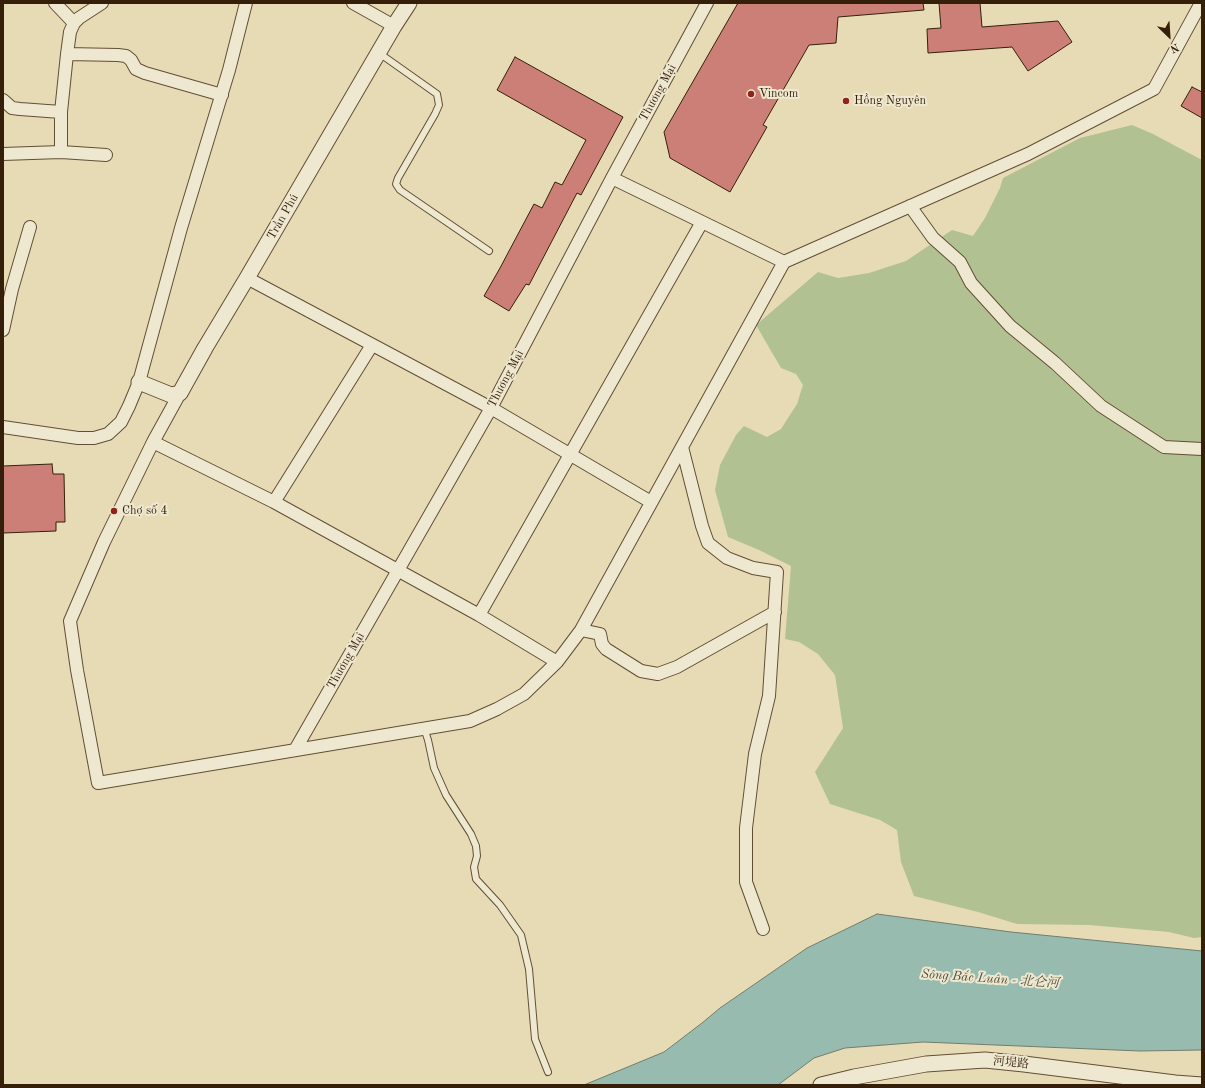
<!DOCTYPE html>
<meta charset="utf-8">
<style>
body{margin:0}
#map{position:relative;width:1205px;height:1088px;overflow:hidden;background:#e7dbb6;font-family:"Old Standard TT",serif}
canvas{display:block}
.frame{position:absolute;inset:0;border:4px solid #351f0a;pointer-events:none}
.north{position:absolute;left:1149px;top:16px;width:40px;height:40px;-webkit-text-stroke:3px #efe8d0;paint-order:stroke;rotate:155deg;font-size:11px;font-weight:700;line-height:16px;text-align:center;color:#351f0a}
.north::after{content:'';display:block;margin:auto;width:14px;height:18px;background:#351f0a;clip-path:polygon(50% 0,100% 100%,50% 72%,0 100%)}
</style>
<div id="map">
<canvas width="1205" height="1088"></canvas>
<div class="frame"></div>
<div class="north">N</div>
</div>
<script>
const context = document.querySelector('canvas').getContext('2d');
context.lineJoin = 'round';
function fill(path, color) { context.fillStyle = color; context.fill(path, 'evenodd'); }
const toPath = rows => new Path2D(rows.map(r => 'M' + r).join(''));
function trace(path, color, width, dash) { context.strokeStyle = color; context.lineWidth = width; context.lineCap = dash ? 'butt' : 'round'; context.setLineDash(dash || []); context.stroke(path); }
function drawText(font, color, halo, rows, align = 'center') {
  context.font = font + ' "Old Standard TT","Noto Serif SC",serif'; context.lineWidth = 4; context.setLineDash([]); context.textBaseline = 'middle'; context.strokeStyle = halo; context.fillStyle = color; for (const [text, x, y, turn = 0] of rows) {
    context.save(); context.translate(x, y); context.rotate((+turn || 0) * Math.PI / 180); context.textAlign = isNaN(turn) ? turn : align; if (halo) context.strokeText(text, 0, 0); context.fillText(text, 0, 0); context.restore();
  }
}
fill(toPath([
 [1132,125,1153,134,1202,160,1202,937,1194,938,1169,932,1089,925,1017,924,978,912,914,896,901,862,897,830,880,820,830,804,815,772,843,728,835,675,818,654,799,642,785,639,791,566,759,550,728,537,715,490,720,465,736,435,744,426,767,437,781,429,797,404,803,385,796,374,781,368,756,325,818,272,838,278,869,273,906,261,952,230,973,236,985,218,1000,188,1003,178,1080,138]
]), '#b2c191');
const water = toPath([
 [877,914,1011,932,1202,951,1202,1050,1140,1051,923,1042,845,1048,814,1058,778,1085,584,1085,664,1052,702,1023,720,1008,807,948,877,914]
]);
fill(water, '#97bbaf');
trace(water, '#707d6d', 1);
const building = toPath([
 [738,3,923,3,924,10,838,17,836,43,809,45,763,125,767,127,730,192,670,158,664,132,738,3],
 [939,3,980,3,982,27,1058,21,1072,42,1028,71,1012,47,928,53,927,29,941,28,939,3],
 [515,57,623,117,581,195,577,193,529,285,526,284,509,311,484,296,500,268,534,204,542,208,555,182,562,185,586,140,497,90,515,57],
 [1192,87,1202,92,1202,118,1181,106,1192,87],
 [52,464,53,474,64,474,65,522,56,522,56,531,3,533,3,466,52,464]
]);
fill(building, '#cc7f77');
trace(building, '#351f0a', 1);
const service = toPath([
 [379,53,437,94,439,105,435,114,398,178,396,184,400,190,489,251],
 [424,728,428,740,434,768,446,795,471,834,476,846,477,856,474,867,476,879,500,905,521,935,529,969,535,1039,548,1072]
]);
const minor = toPath([
 [55,3,74,23],
 [353,3,394,26],
 [67,54,118,55,126,56,131,60,136,69,145,73,222,95],
 [3,100,12,108,20,109,61,112],
 [61,152,106,155],
 [3,154,61,152,61,112,67,54,70,32,74,23,79,18,102,3],
 [612,178,784,262],
 [910,206,933,238,960,262,971,283,1010,326,1055,363,1101,406,1164,447,1202,449],
 [247,278,491,408,651,502],
 [3,330,12,289,30,227],
 [180,393,153,442,104,542,70,621,77,670,98,783,470,721,497,709,524,694,557,662,581,630,784,262,1028,154,1154,89,1201,3],
 [3,427,78,438,94,438,108,434,121,422,129,406,139,382,181,228,229,70,246,3],
 [153,442,274,502,479,615,557,662],
 [682,447,702,526,708,543,727,558,753,568,777,572,769,696,755,754,746,828,746,882,763,929],
 [274,502,372,345],
 [479,615,702,222],
 [581,630,600,634,602,644,606,649,641,671,658,674,677,667,775,612],
 [295,750,491,408,612,178,707,3]
]);
const tertiary = toPath([
 [139,382,171,395,180,393,205,348,247,278,394,26,409,3],
 [821,1085,854,1077,926,1064,985,1060,1024,1064,1175,1083,1202,1085]
]);
trace(service, '#624e35', 8);
trace(minor, '#624e35', 14);
trace(tertiary, '#624e35', 17);
trace(service, '#efe8d0', 6);
trace(minor, '#efe8d0', 12);
trace(tertiary, '#efe8d0', 15);
for (const [x, y, r, color] of [
 [751,94,4,"#8f2418"],
 [846,101,4,"#8f2418"],
 [114,511,4,"#8f2418"]
]) { const dot = new Path2D(); dot.arc(x, y, r, 0, 2 * Math.PI); context.fillStyle = color; context.fill(dot); trace(dot, '#efe8d0', 1.5); }
drawText('12px', '#351f0a', '#efe8d0', [
 ["Thương Mại",658,93,-61],
 ["Trần Phú",283,217,-60],
 ["Thương Mại",506,379,-62],
 ["Thương Mại",346,661,-60],
 ["河堤路",1011,1063,5]
]);
drawText('12px', '#351f0a', '#efe8d0', [
 ["Vincom",759,94],
 ["Hồng Nguyên",854,101],
 ["Chợ số 4",122,511]
], 'left');
drawText('italic 13px', '#524e3c', '#efe8d0', [
 ["Sông Bắc Luân - 北仑河",990,979,4]
]);
</script>
